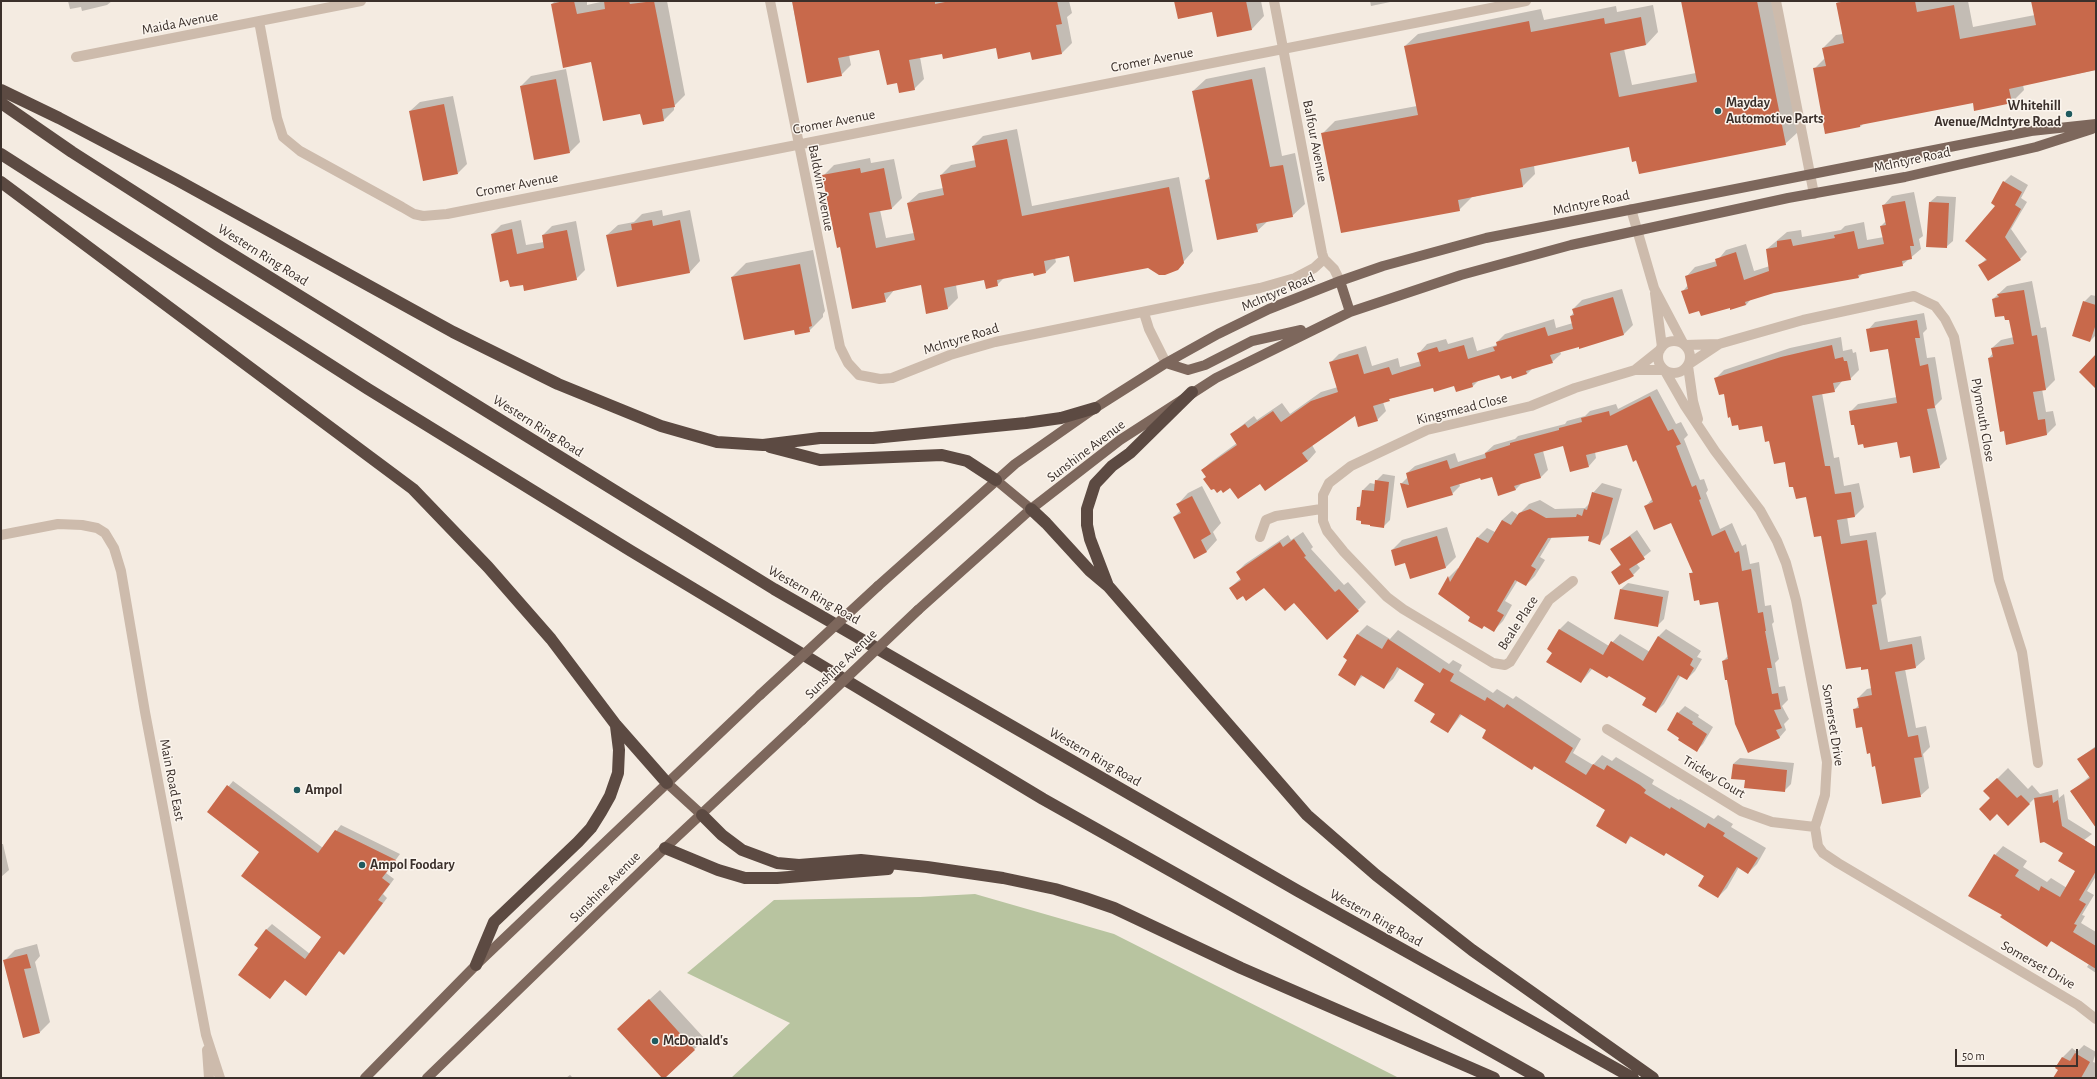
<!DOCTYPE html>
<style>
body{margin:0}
#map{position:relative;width:2097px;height:1079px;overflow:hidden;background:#f4ebe1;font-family:"Alegreya Sans",sans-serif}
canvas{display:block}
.frame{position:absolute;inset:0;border:2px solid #3b302b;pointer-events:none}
.scale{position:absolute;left:1955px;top:1049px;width:123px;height:18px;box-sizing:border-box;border:2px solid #3b302b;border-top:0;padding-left:5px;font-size:12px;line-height:14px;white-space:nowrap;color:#3b302b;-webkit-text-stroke:3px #fbf5ee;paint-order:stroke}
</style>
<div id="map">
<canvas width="2097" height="1079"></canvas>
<div class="frame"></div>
<div class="scale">50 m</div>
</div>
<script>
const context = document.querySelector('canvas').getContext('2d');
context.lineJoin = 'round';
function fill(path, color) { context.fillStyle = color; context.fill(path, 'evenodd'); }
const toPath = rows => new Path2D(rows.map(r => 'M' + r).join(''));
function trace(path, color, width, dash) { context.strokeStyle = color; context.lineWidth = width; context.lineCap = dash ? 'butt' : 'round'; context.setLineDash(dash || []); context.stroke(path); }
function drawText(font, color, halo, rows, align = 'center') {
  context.font = font + ' "Alegreya Sans",sans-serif'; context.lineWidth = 3; context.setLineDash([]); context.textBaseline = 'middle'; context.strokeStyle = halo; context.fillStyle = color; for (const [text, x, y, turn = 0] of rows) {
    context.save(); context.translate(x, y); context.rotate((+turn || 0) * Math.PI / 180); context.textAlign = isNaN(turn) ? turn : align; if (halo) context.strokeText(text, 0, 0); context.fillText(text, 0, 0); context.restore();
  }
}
fill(toPath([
 [975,894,1114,934,1399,1078,731,1078,790,1023,687,973,774,900,920,897]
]), '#b8c4a0');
fill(toPath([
 [68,1,112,1,107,5,82,11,81,7,70,9],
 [555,1,587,1,587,5,605,1,667,1,685,95,674,106,674,110,664,120,643,124,641,112,592,61,552,4],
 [792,1,914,1,915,5,935,1,1069,1,1072,13,1067,17,1072,43,1062,53,997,47,943,52,920,57,924,79,914,89,898,82,880,48,849,55,851,65,841,75,808,82],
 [1175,1,1261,1,1264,16,1252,29,1213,11],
 [1370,1,1395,1,1371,6],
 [1682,1,1772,1,1798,132,1785,144,1637,160,1630,146,1534,165,1535,174,1523,186,1472,197,1459,210,1322,134,1335,121,1417,106,1405,46,1418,34,1541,9,1544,20,1616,6,1617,12,1653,5,1658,32,1646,45,1624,49,1632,85,1696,73],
 [1839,1,1968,1,1973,27,2035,15,2032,1,2096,1,2096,70,2023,85,2024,90,2011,103,1973,102,1864,123,1860,127,1814,69,1825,58,1823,48,1836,35,1843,34,1837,3],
 [1265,67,1282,156,1295,153,1305,204,1292,216,1268,221,1257,231,1206,180,1210,176,1193,91,1206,79],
 [566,69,580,142,570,152,521,86,531,76],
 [453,96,467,164,458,173,410,111,420,102],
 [1017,129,1032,206,1179,177,1193,251,1177,269,1148,267,1069,255,1055,258,1056,262,1046,272,1034,272,1005,277,997,285,985,279,956,285,958,298,948,308,927,312,922,284,895,289,885,301,841,246,823,176,834,165,870,158,871,163,894,159,902,198,892,208,880,210,886,238,914,233,908,203,919,193,943,188,941,175,951,165,976,160,973,146,983,136],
 [2011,175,2028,185,2021,198,2027,202,2011,229,2027,252,2020,259,1979,266,1987,258,1997,205,1992,203,2004,182],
 [1914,192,1923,236,1919,239,1921,249,1902,265,1863,273,1859,277,1774,292,1751,299,1746,305,1730,306,1700,310,1683,291,1688,285,1686,277,1695,267,1717,261,1726,250,1746,244,1754,271,1770,266,1767,249,1787,232,1801,230,1802,237,1841,230,1845,226,1864,222,1867,240,1884,237,1881,226,1886,221,1883,206,1892,196],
 [1937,196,1956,197,1953,241,1946,247,1930,202],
 [662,210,663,216,690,210,700,261,690,272,607,235,618,225,634,222,642,214],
 [521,220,526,245,544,242,543,235,552,226,576,221,585,270,576,279,524,283,509,279,492,234,501,225],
 [813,250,825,311,823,314,823,317,809,331,795,329,732,277,746,263],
 [2032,281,2041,328,2046,327,2055,380,2046,389,2042,389,2046,412,2053,411,2056,425,2047,434,2023,438,1989,358,1993,353,1992,348,2001,340,2014,337,2010,319,1993,299,2007,286],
 [1622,289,1633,325,1624,334,1580,348,1579,345,1560,351,1561,354,1552,362,1532,369,1527,374,1500,373,1479,380,1473,386,1455,385,1433,387,1392,398,1383,402,1386,411,1377,420,1355,414,1312,445,1316,452,1308,461,1260,482,1207,477,1202,470,1211,462,1237,443,1231,434,1254,416,1257,420,1282,403,1290,414,1321,392,1338,387,1331,362,1339,354,1366,346,1372,366,1398,358,1400,367,1421,361,1419,353,1427,344,1446,339,1448,344,1473,337,1477,351,1497,345,1497,342,1505,334,1554,319,1556,328,1573,323,1571,316,1574,312,1573,309,1582,300],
 [2091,295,2096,296,2096,335,2090,341,2084,302],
 [1924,313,1927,329,1923,333,1927,358,1935,357,1942,399,1935,406,1947,459,1939,467,1911,455,1898,441,1855,424,1850,412,1858,404,1897,397,1888,348,1868,330,1875,322],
 [1841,337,1843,351,1852,349,1853,353,1856,352,1859,370,1850,379,1843,380,1834,391,1822,393,1834,458,1839,457,1844,486,1859,483,1864,507,1855,516,1847,517,1850,536,1876,532,1886,594,1881,599,1888,642,1921,636,1925,659,1916,667,1905,669,1916,728,1926,726,1930,747,1923,754,1929,788,1920,796,1876,765,1862,726,1854,710,1860,704,1858,698,1867,689,1872,688,1869,668,1861,665,1822,534,1807,496,1770,440,1763,425,1725,393,1715,379,1724,370,1790,348],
 [1657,389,1676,424,1681,422,1688,435,1684,439,1700,480,1704,479,1708,490,1706,493,1720,529,1732,523,1742,546,1746,544,1750,564,1759,562,1765,606,1771,605,1774,622,1772,624,1779,659,1775,663,1779,687,1785,686,1788,700,1782,706,1789,719,1784,724,1786,730,1779,738,1728,679,1723,661,1728,656,1719,601,1690,574,1693,571,1672,521,1646,506,1652,499,1637,459,1627,444,1595,452,1596,458,1589,466,1564,445,1543,451,1548,470,1541,477,1522,483,1515,490,1493,476,1481,476,1459,483,1460,486,1452,494,1401,484,1408,477,1407,473,1415,466,1455,453,1458,462,1484,454,1494,445,1515,439,1518,436,1565,424,1567,421,1585,416,1590,411,1616,404,1618,409],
 [1383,474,1395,476,1390,520,1383,527,1358,507,1362,504,1363,490,1370,483,1375,484,1376,481],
 [1602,483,1622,489,1609,534,1599,544,1590,535,1552,537,1540,557,1545,560,1535,576,1526,585,1518,580,1505,601,1512,605,1503,621,1493,631,1439,594,1449,577,1458,568,1458,570,1478,537,1487,528,1495,532,1502,520,1512,511,1518,515,1529,504,1540,500,1555,509,1585,508,1589,504,1593,493],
 [1202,486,1221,523,1213,532,1217,540,1207,551,1194,557,1174,517,1181,510,1178,504,1188,493],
 [1447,527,1456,557,1446,567,1406,562,1392,550,1402,540],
 [1637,530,1651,551,1636,563,1640,568,1633,575,1612,572,1621,564,1612,549],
 [1303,532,1313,547,1311,549,1344,585,1348,582,1366,602,1358,610,1294,602,1264,587,1243,594,1230,588,1241,578,1237,572,1245,564,1288,535,1291,540],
 [1628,583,1669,591,1664,619,1657,626,1621,589],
 [1568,621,1609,646,1620,634,1650,652,1658,637,1666,629,1701,651,1697,657,1702,659,1695,671,1687,679,1681,675,1664,704,1656,712,1647,697,1609,675,1593,668,1581,682,1548,649,1560,629],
 [1367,625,1390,639,1398,630,1449,664,1453,660,1462,665,1459,671,1493,693,1497,689,1513,699,1516,696,1581,739,1573,753,1593,765,1602,755,1612,761,1616,757,1649,777,1654,780,1652,784,1679,800,1680,799,1714,819,1718,815,1733,824,1731,827,1766,848,1757,864,1748,873,1739,867,1727,888,1718,897,1705,875,1667,852,1632,836,1625,843,1606,810,1535,766,1532,769,1488,730,1462,714,1448,732,1436,714,1426,683,1400,668,1393,679,1384,687,1364,675,1354,684,1349,659,1344,657,1358,634],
 [1685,706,1699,715,1698,717,1713,727,1703,744,1697,750,1668,730,1678,713],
 [2096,746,2096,827,2071,792,2090,776,2078,759],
 [1740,758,1794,763,1791,784,1784,791,1733,764],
 [2008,768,2028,789,2032,785,2040,794,2058,789,2059,798,2064,794,2068,819,2092,834,2067,853,2096,847,2096,876,2087,891,2094,895,2082,915,2085,916,2081,923,2096,932,2096,973,2087,967,2089,964,2052,941,2047,945,2003,915,1995,855,2003,846,2027,861,2023,867,2047,882,2051,878,2067,888,2077,871,2035,798,2008,824,1985,791],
 [233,781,323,848,341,825,400,854,386,873,394,879,383,894,387,898,349,949,344,954,340,950,310,990,285,979,270,998,259,947,255,944,267,929,272,924,310,954,322,937,260,851,208,812],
 [1,844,3,844,9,870,1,877],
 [37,944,40,956,35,962,50,1022,40,1032,4,961,15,950],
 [660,990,705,1039,664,1078,629,1018],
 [2084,1045,2096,1052,2093,1062,2096,1063,2096,1078,2054,1078,2059,1069,2057,1068,2063,1057,2072,1048,2077,1052],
 [570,1075,573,1078,566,1078]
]), '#0003');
fill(toPath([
 [564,1,574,1,577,14,605,9,604,1,629,1,630,4,654,1,675,107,662,109,664,121,643,125,640,114,603,121,591,62,563,68,551,4],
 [792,1,935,1,935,4,950,1,1057,1,1062,24,1056,25,1062,54,1032,60,1030,52,998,59,996,48,943,59,942,54,909,60,915,90,899,93,897,83,887,85,879,50,838,58,842,76,807,83],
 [1174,1,1246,1,1252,30,1217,37,1212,12,1178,19],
 [1681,1,1757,1,1786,145,1639,174,1636,161,1632,162,1629,147,1520,169,1523,187,1458,200,1460,211,1341,233,1321,133,1418,115,1404,46,1529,21,1531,32,1604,18,1605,24,1641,17,1646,45,1610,53,1619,97,1697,82],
 [1846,1,1915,1,1917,12,1954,5,1960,39,2036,25,2031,1,2096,1,2096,70,2009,89,2012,103,1974,111,1973,103,1860,125,1860,127,1825,134,1813,68,1826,66,1822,48,1844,43,1836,3],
 [556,79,570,153,534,160,520,86],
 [1252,79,1270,167,1283,165,1293,217,1256,224,1258,232,1217,240,1205,180,1210,179,1192,91],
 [444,104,458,174,423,181,409,111],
 [1007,139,1022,216,1169,187,1184,263,1178,270,1165,275,1159,275,1148,268,1074,282,1069,256,1044,261,1046,273,1034,276,1033,273,997,280,998,286,986,289,984,280,944,288,948,309,926,314,921,285,884,293,886,302,852,309,840,247,837,248,822,175,860,168,861,173,884,168,892,209,869,213,876,248,915,240,907,203,944,195,940,175,976,167,972,146],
 [2003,181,2022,192,2015,205,2021,209,2005,237,2021,260,1988,281,1978,265,1987,260,1965,241,1995,206,1991,203],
 [1905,201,1914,246,1910,246,1912,259,1902,261,1903,266,1858,275,1859,278,1774,293,1745,302,1746,305,1730,310,1730,308,1701,316,1699,311,1689,314,1681,291,1688,289,1685,276,1717,266,1715,259,1736,252,1744,280,1769,271,1766,249,1777,247,1777,241,1791,239,1793,246,1835,238,1834,235,1854,231,1858,249,1884,244,1880,226,1886,225,1882,205],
 [1929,202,1949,203,1947,248,1926,247],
 [652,220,653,226,680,220,690,273,617,287,606,235,632,230,631,224],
 [512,229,517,254,544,248,542,235,567,230,577,280,524,291,523,285,510,287,508,280,500,282,491,234],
 [800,264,812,326,809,327,810,332,795,335,794,330,744,340,731,277],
 [2024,290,2032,336,2037,335,2046,390,2033,392,2038,420,2045,419,2047,435,2006,445,2004,431,2000,432,1988,358,1993,357,1991,348,2014,344,2009,320,2005,320,2004,316,1995,317,1992,299,1999,297,1997,294],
 [1613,297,1624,335,1579,349,1579,347,1550,355,1553,363,1526,371,1527,374,1512,379,1511,376,1501,379,1499,375,1472,383,1473,387,1456,392,1454,386,1434,392,1433,388,1389,399,1390,401,1373,406,1378,421,1358,427,1355,416,1302,453,1308,461,1265,491,1260,484,1238,499,1230,488,1223,493,1221,490,1217,493,1214,489,1211,490,1203,479,1206,477,1201,470,1237,445,1230,434,1245,424,1248,428,1273,411,1281,422,1311,401,1338,392,1329,362,1358,354,1364,374,1389,367,1392,375,1421,366,1417,353,1437,347,1439,352,1464,345,1468,359,1495,351,1493,347,1497,346,1496,342,1545,327,1548,336,1573,329,1570,316,1574,315,1572,309],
 [2083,301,2096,305,2096,324,2090,342,2072,336],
 [1917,320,1920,338,1915,338,1920,366,1928,364,1931,382,1935,408,1927,409,1940,468,1913,473,1910,456,1900,458,1897,442,1864,448,1863,444,1858,445,1854,425,1851,425,1849,411,1897,403,1888,349,1870,352,1866,329],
 [1832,345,1835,359,1843,357,1844,361,1847,361,1851,380,1833,383,1835,392,1812,396,1825,466,1830,466,1835,494,1851,492,1855,517,1837,520,1841,544,1867,540,1877,604,1872,605,1880,650,1912,644,1916,668,1895,672,1908,737,1918,735,1922,757,1914,758,1921,797,1882,804,1875,766,1872,767,1870,753,1867,754,1862,727,1856,728,1853,709,1859,708,1857,698,1872,695,1868,669,1861,670,1861,667,1846,669,1821,536,1814,537,1806,497,1796,499,1793,487,1789,487,1785,462,1774,464,1769,441,1765,442,1762,426,1739,430,1738,425,1732,426,1730,417,1728,418,1724,394,1719,395,1714,378,1781,357],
 [2096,354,2096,389,2079,372],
 [1650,396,1668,431,1673,429,1681,444,1676,446,1692,487,1696,485,1701,499,1699,500,1712,536,1725,530,1735,553,1739,551,1742,571,1751,569,1758,613,1763,612,1766,631,1765,631,1772,668,1767,668,1772,694,1778,693,1781,709,1774,710,1782,728,1776,730,1780,738,1748,753,1735,724,1727,680,1725,680,1722,661,1728,659,1718,602,1700,605,1699,600,1694,601,1689,573,1693,573,1671,523,1654,530,1644,506,1653,502,1636,460,1633,462,1627,445,1586,455,1589,467,1570,472,1563,446,1534,454,1541,478,1514,486,1516,490,1498,496,1492,477,1481,480,1480,478,1450,487,1453,495,1407,508,1400,483,1409,485,1406,473,1447,460,1450,469,1475,461,1486,458,1485,453,1510,445,1510,443,1559,430,1559,428,1582,422,1581,418,1609,411,1610,416],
 [1375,480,1389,482,1384,528,1370,526,1370,525,1361,524,1361,521,1356,520,1357,507,1360,507,1362,490,1374,491],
 [1592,492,1613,498,1600,545,1588,541,1589,536,1548,538,1531,566,1536,569,1526,586,1515,580,1497,611,1504,615,1494,632,1484,626,1482,629,1468,621,1470,617,1438,594,1448,576,1450,582,1477,537,1488,543,1502,520,1511,525,1519,513,1530,509,1546,518,1576,517,1577,514,1582,516,1584,509,1587,510],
 [1192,496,1211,534,1201,540,1207,552,1194,559,1173,517,1181,513,1176,504],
 [1437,536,1446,568,1410,579,1405,563,1395,566,1391,550],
 [1630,536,1645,559,1629,569,1634,576,1619,585,1611,572,1621,565,1610,549],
 [1294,539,1306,556,1304,557,1335,592,1339,589,1359,611,1327,640,1294,603,1285,611,1264,588,1246,601,1243,596,1237,600,1229,588,1241,580,1236,572,1280,542,1283,547],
 [1620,589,1663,597,1658,627,1614,619],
 [1559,629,1603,655,1611,641,1643,661,1658,636,1693,659,1690,665,1694,668,1687,680,1678,675,1656,713,1642,705,1646,698,1609,676,1607,678,1590,668,1581,683,1546,662,1552,653,1547,649],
 [1357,634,1382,649,1388,639,1440,673,1443,668,1454,674,1450,681,1485,701,1487,697,1504,708,1507,704,1573,748,1565,762,1586,775,1593,764,1604,770,1607,765,1640,785,1646,790,1644,793,1670,809,1671,807,1705,828,1708,823,1725,833,1723,836,1758,858,1748,874,1737,867,1718,898,1698,886,1704,876,1666,853,1664,856,1630,836,1626,844,1596,826,1605,810,1534,766,1532,770,1482,738,1486,730,1460,714,1448,733,1430,722,1435,714,1414,701,1424,684,1397,667,1384,689,1361,675,1355,686,1338,675,1347,660,1343,657],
 [1677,712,1693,722,1692,724,1707,734,1697,752,1678,740,1679,738,1667,730],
 [2096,747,2096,828,2070,791,2090,778,2077,759],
 [1733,764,1787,770,1785,792,1744,788,1745,780,1731,779],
 [1997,778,2017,798,2021,795,2030,804,2008,826,1997,814,1990,821,1979,809,1990,798,1983,791],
 [227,785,318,853,335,830,396,860,382,878,390,884,378,900,383,903,344,955,339,951,306,996,285,980,270,999,238,975,258,948,254,945,266,929,305,959,321,937,241,876,259,852,207,812],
 [2052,795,2053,803,2058,800,2062,826,2096,847,2096,871,2079,900,2086,904,2074,924,2077,925,2073,932,2096,946,2096,969,2051,941,2047,947,2000,917,2002,915,1968,896,1994,854,2019,870,2015,876,2039,891,2041,886,2060,897,2075,871,2058,861,2063,853,2044,842,2040,843,2034,798],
 [27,954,31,968,24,969,40,1033,23,1038,3,960],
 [649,999,695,1050,665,1078,662,1078,617,1029],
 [2075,1053,2090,1062,2081,1078,2053,1078,2058,1070,2055,1068,2062,1057,2070,1061]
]), '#c8694b');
trace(toPath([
 [770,1,840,347,848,363,859,375,880,379,892,378,950,355,995,342,1260,288,1295,278,1314,268,1324,259],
 [1274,1,1322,253,1324,259,1334,269,1340,281],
 [1776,1,1814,194],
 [259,21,277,118,283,137,300,151,402,207,414,214,423,216,447,214,1526,1],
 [76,57,361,1],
 [1631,209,1654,288,1683,343],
 [1655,293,1662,347],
 [1144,313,1149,329,1166,363],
 '1658 357a16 16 0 1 1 32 0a16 16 0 1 1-32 0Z',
 [1685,345,1719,344,1803,320,1914,296,1935,306,1945,319,1954,337,1999,580,2022,652,2038,763],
 [1689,364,1719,344],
 [1688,366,1693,401,1698,419],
 [1635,370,1660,350],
 [1665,371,1685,406,1715,451,1760,510,1777,541,1786,563,1796,600,1827,762,1825,795,1815,827,1818,846,1823,853,1838,863,2078,1005,2096,1019],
 [1,535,58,524,82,525,97,528,105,533,114,548,121,571,145,712,206,1035,220,1078],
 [1260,537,1266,520,1276,516,1321,509],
 [1573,581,1549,600,1510,662,1505,665,1493,663,1403,609,1387,597,1344,552,1327,531,1323,521,1323,495,1329,483,1351,466,1427,430,1531,406,1575,388,1635,370,1664,370],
 [1607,729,1741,811,1772,822,1815,827],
 [207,1050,209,1078]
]), '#cdbbac', 10);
trace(toPath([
 [1340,281,1350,312],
 [1166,363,1188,370,1205,365,1252,341,1301,330],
 [996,480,1031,509],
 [878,586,1015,464,1095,408,1166,363,1218,334,1269,309,1340,281,1383,266,1486,238,2031,131,2096,124],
 [918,610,1031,509,1120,440,1216,378,1350,312,1461,275,1571,245,1788,198,1905,177,2036,147,2092,129],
 [667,783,702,815],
 [365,1078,476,965,760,695],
 [427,1078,665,848,802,720]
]), '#7d675c', 10);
trace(toPath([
 [1,90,59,118,177,180,453,332,558,384,661,426,717,442,763,445,820,438,873,438,1026,423,1061,418,1095,408],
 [1,103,72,152,219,246,774,589,1298,891,1633,1078],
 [1,154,368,389,631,551,1043,799,1539,1078],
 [1,182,413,489,488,567,551,639,616,725,667,783],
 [770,447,820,460,942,455,967,461,996,480],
 [1031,509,1046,523,1090,571,1109,587,1307,815,1376,875,1472,950,1653,1078],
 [1108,586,1090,539,1087,525,1087,509,1095,484,1112,466,1130,453,1192,392],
 [702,815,722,835,742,850,777,863,799,865,861,860,927,867,1003,878,1055,889,1085,898,1114,908,1241,968,1494,1078],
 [665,848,718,870,745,878,777,878,888,869],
 [476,965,494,922,578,842,591,828,601,812,610,796,618,773,619,750,616,726]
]), '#5c4a42', 12);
trace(toPath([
 [760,695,878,586],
 [802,720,918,610]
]), '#7d675c', 10);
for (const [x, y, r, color] of [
 [1718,111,4,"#1f5a5e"],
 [2069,114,4,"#1f5a5e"],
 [297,790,4,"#1f5a5e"],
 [362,865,4,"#1f5a5e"],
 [655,1041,4,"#1f5a5e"]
]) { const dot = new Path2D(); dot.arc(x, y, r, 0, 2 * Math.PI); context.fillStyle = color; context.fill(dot); trace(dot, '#fbf5ee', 1.5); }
drawText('14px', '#3b302b', '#fbf5ee', [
 ["Maida Avenue",180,23,-11],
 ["Cromer Avenue",1152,60,-11],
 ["Cromer Avenue",834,122,-11],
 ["Balfour Avenue",1315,141,79],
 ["McIntyre Road",1912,160,-12],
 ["Cromer Avenue",517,185,-11],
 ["Baldwin Avenue",821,188,79],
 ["McIntyre Road",1591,203,-12],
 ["Western Ring Road",263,255,32],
 ["McIntyre Road",1278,292,-23],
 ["McIntyre Road",961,339,-17],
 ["Kingsmead Close",1462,409,-14],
 ["Plymouth Close",1983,420,80],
 ["Western Ring Road",538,426,32],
 ["Sunshine Avenue",1086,451,-37],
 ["Western Ring Road",814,595,30],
 ["Beale Place",1518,623,-57],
 ["Sunshine Avenue",841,664,-44],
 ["Somerset Drive",1833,725,81],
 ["Western Ring Road",1095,757,30],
 ["Trickey Court",1714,777,31],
 ["Main Road East",172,780,79],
 ["Sunshine Avenue",605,887,-45],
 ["Western Ring Road",1376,918,29],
 ["Somerset Drive",2038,965,30]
]);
drawText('bold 14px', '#3b302b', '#fbf5ee', [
 ["Mayday",1726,103],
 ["Automotive Parts",1726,119],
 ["Whitehill",2061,106,"right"],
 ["Avenue/McIntyre Road",2061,122,"right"],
 ["Ampol",305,790],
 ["Ampol Foodary",370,865],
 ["McDonald's",663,1041]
], 'left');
</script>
